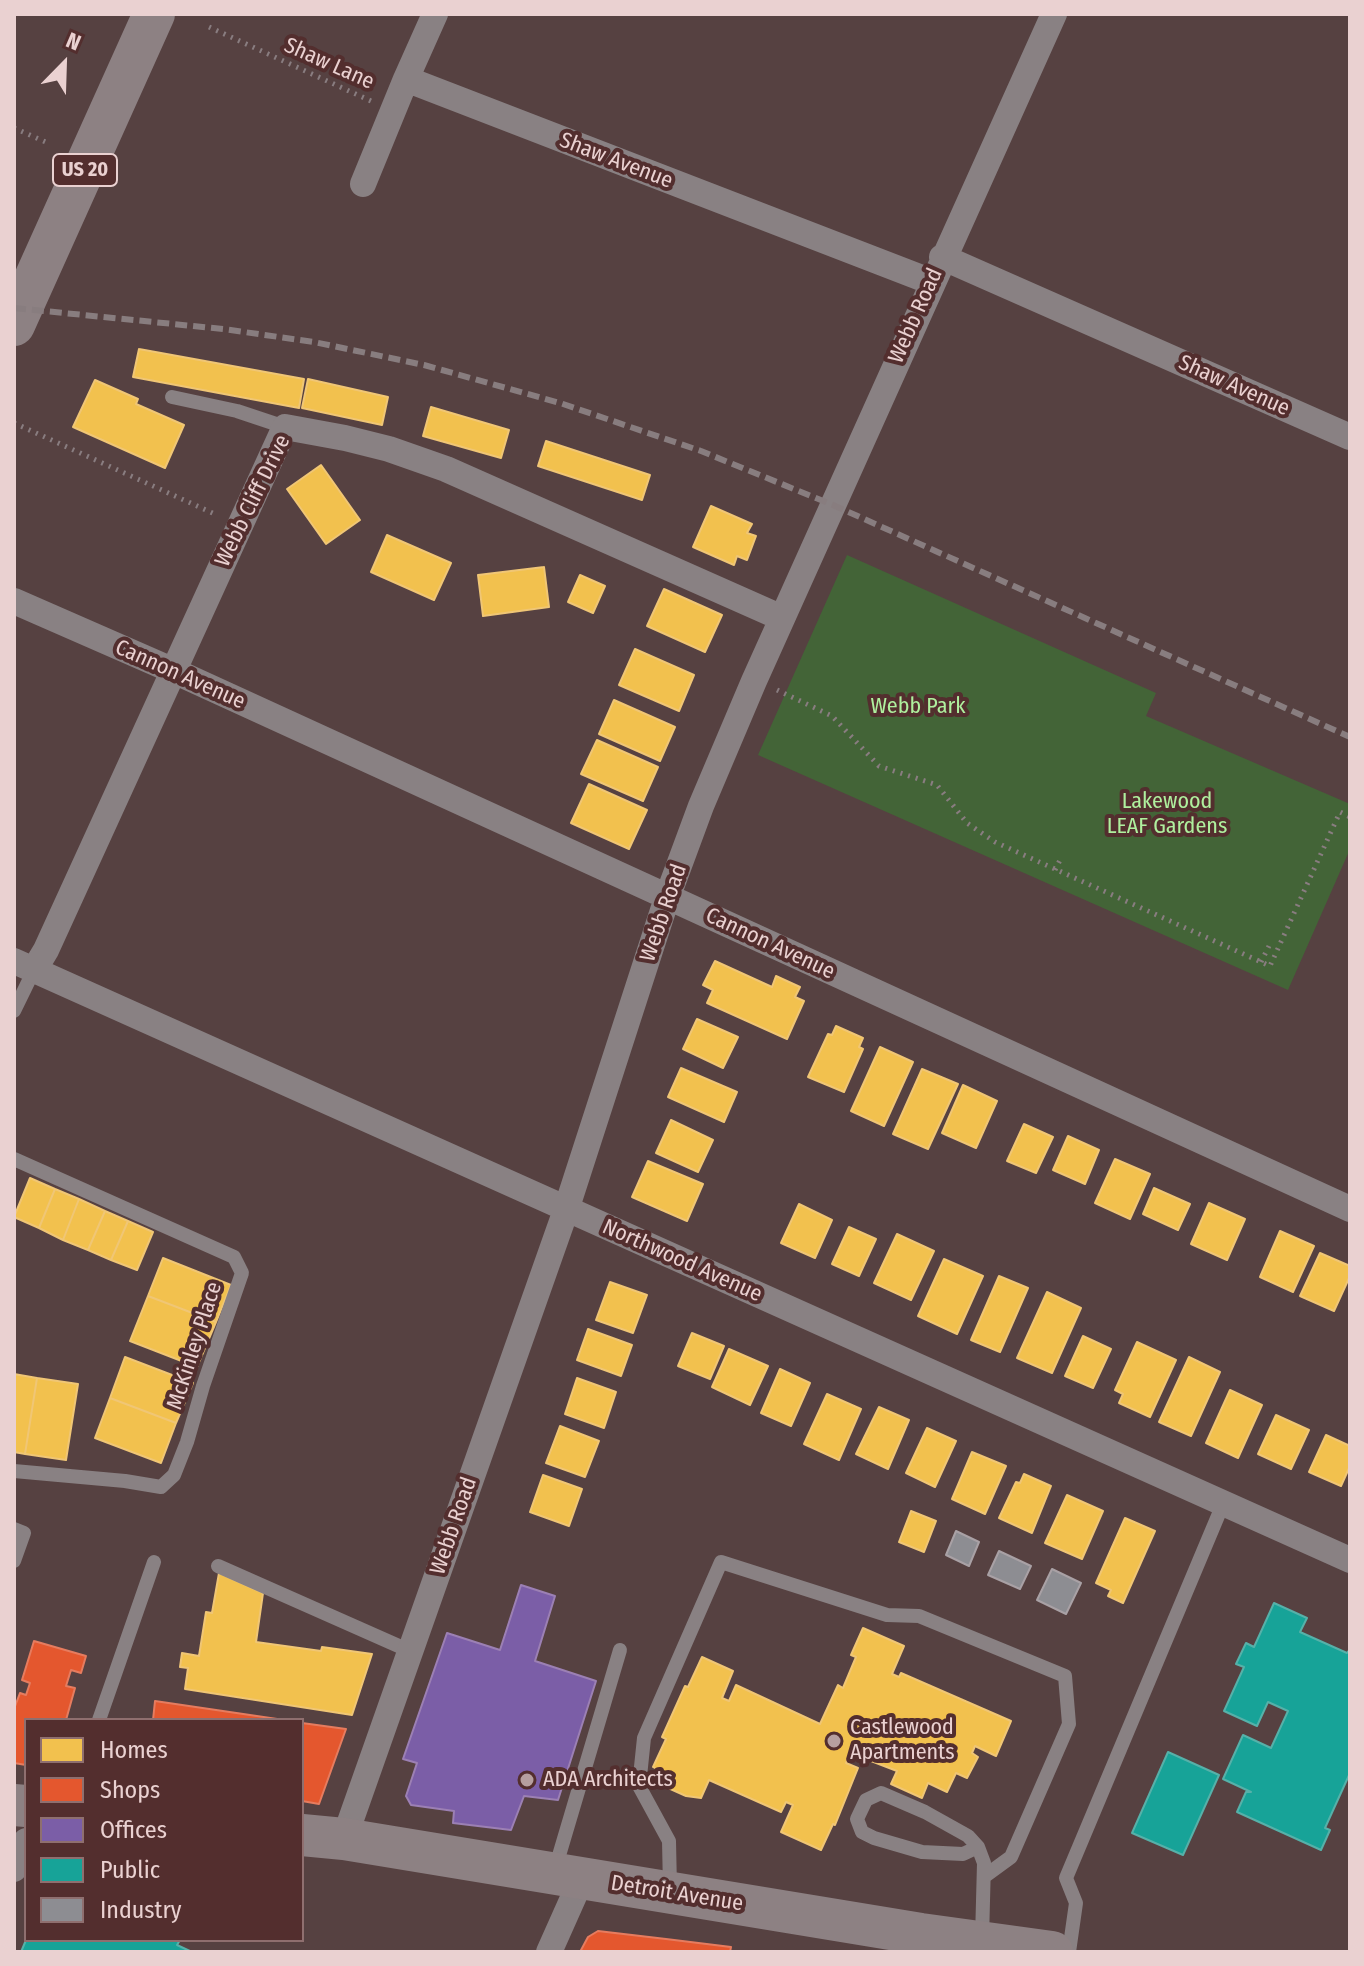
<!DOCTYPE html>
<style>
body{margin:0}
#map{position:relative;width:1364px;height:1966px;overflow:hidden;background:#564141;font-family:"Fira Sans Condensed",sans-serif}
canvas{display:block}
.frame{position:absolute;inset:0;border:16px solid #ead1d1;pointer-events:none}
.legend{position:absolute;left:24px;top:1718px;width:280px;height:224px;box-sizing:border-box;background:#532e2e;border:2px solid #8f6f6f;margin:0;padding:10px 14px;list-style:none;font-size:24px;color:#ead1d1}
.legend li{display:flex;align-items:center;gap:16px;height:40px}
.legend b{width:40px;border:2px solid #8f6f6f}
.north{position:absolute;left:24px;top:24px;width:80px;height:80px;-webkit-text-stroke:6px #532e2e;paint-order:stroke;rotate:23deg;font-size:22px;font-weight:700;line-height:32px;text-align:center;color:#ead1d1}
.north::after{content:'';display:block;margin:auto;width:28px;height:36px;background:#ead1d1;clip-path:polygon(50% 0,100% 100%,50% 72%,0 100%)}
</style>
<div id="map">
<canvas width="1364" height="1966"></canvas>
<div class="frame"></div>
<ul class="legend">
<li><b style="height:22px;background:#f2c14e"></b>Homes</li>
<li><b style="height:22px;background:#e4572e"></b>Shops</li>
<li><b style="height:22px;background:#7b5ea7"></b>Offices</li>
<li><b style="height:22px;background:#17a398"></b>Public</li>
<li><b style="height:22px;background:#8d8d92"></b>Industry</li>
</ul>
<div class="north">N</div>
</div>
<script>
const context = document.querySelector('canvas').getContext('2d');
context.lineJoin = 'round';
function fill(path, color) { context.fillStyle = color; context.fill(path, 'evenodd'); }
const toPath = rows => new Path2D(rows.map(r => 'M' + r).join(''));
function trace(path, color, width, dash) { context.strokeStyle = color; context.lineWidth = width; context.lineCap = dash ? 'butt' : 'round'; context.setLineDash(dash || []); context.stroke(path); }
function drawText(font, color, halo, rows, align = 'center') {
  context.font = font + ' "Fira Sans Condensed",sans-serif'; context.lineWidth = 8; context.setLineDash([]); context.textBaseline = 'middle'; context.strokeStyle = halo; context.fillStyle = color; for (const [text, x, y, turn = 0] of rows) {
    context.save(); context.translate(x, y); context.rotate((+turn || 0) * Math.PI / 180); context.textAlign = isNaN(turn) ? turn : align; if (halo) context.strokeText(text, 0, 0); context.fillText(text, 0, 0); context.restore();
  }
}
fill(toPath([
 [847,555,1156,693,1146,716,1350,804,1350,849,1288,990,758,755]
]), '#436437');
const homes = toPath([
 [139,349,304,379,299,408,133,377,139,349],
 [308,379,388,397,382,425,302,408,308,379],
 [95,380,138,399,136,404,184,425,165,468,73,427,95,380],
 [431,407,509,430,501,458,423,436,431,407],
 [546,441,650,475,642,500,538,466,546,441],
 [321,465,360,520,326,544,287,489,321,465],
 [711,506,752,524,747,533,756,536,747,560,737,556,734,565,693,547,711,506],
 [387,535,451,563,434,600,371,572,387,535],
 [544,567,549,607,483,616,478,575,544,567],
 [580,575,605,586,593,613,568,602,580,575],
 [664,589,722,615,705,652,647,626,664,589],
 [635,649,694,675,679,711,619,685,635,649],
 [614,700,675,727,660,761,599,734,614,700],
 [597,740,658,767,643,801,581,774,597,740],
 [589,784,647,810,629,849,571,823,589,784],
 [715,961,772,987,776,976,800,987,795,997,804,1001,787,1039,707,1003,713,990,703,985,715,961],
 [697,1019,738,1037,723,1068,683,1049,697,1019],
 [836,1026,863,1038,859,1047,863,1049,844,1092,808,1077,828,1034,832,1035,836,1026],
 [880,1047,913,1062,884,1126,851,1111,880,1047],
 [681,1068,737,1092,724,1122,668,1097,681,1068],
 [922,1069,958,1084,928,1149,893,1134,922,1069],
 [963,1085,997,1101,976,1148,942,1133,963,1085],
 [671,1120,713,1140,698,1172,656,1153,671,1120],
 [1024,1124,1053,1137,1036,1173,1007,1161,1024,1124],
 [1068,1136,1099,1150,1085,1184,1053,1170,1068,1136],
 [1115,1159,1150,1174,1130,1219,1095,1203,1115,1159],
 [648,1161,703,1184,687,1221,632,1197,648,1161],
 [30,1178,55,1189,39,1228,14,1217,30,1178],
 [1154,1188,1190,1204,1178,1230,1143,1214,1154,1188],
 [55,1189,79,1199,63,1240,39,1228,55,1189],
 [79,1199,105,1211,88,1250,63,1240,79,1199],
 [1209,1203,1245,1219,1227,1260,1191,1244,1209,1203],
 [799,1204,832,1220,815,1258,781,1243,799,1204],
 [105,1211,128,1221,111,1260,88,1250,105,1211],
 [128,1221,153,1232,137,1270,111,1260,128,1221],
 [849,1227,876,1239,859,1276,832,1264,849,1227],
 [1280,1231,1314,1246,1293,1292,1260,1277,1280,1231],
 [897,1234,934,1251,911,1300,874,1283,897,1234],
 [1320,1253,1350,1266,1350,1276,1334,1311,1300,1296,1320,1253],
 [163,1258,231,1285,216,1322,148,1296,163,1258],
 [944,1259,983,1276,957,1334,918,1316,944,1259],
 [999,1276,1028,1288,1000,1352,971,1340,999,1276],
 [610,1282,647,1295,633,1333,596,1320,610,1282],
 [1047,1292,1081,1308,1052,1373,1017,1358,1047,1292],
 [148,1296,216,1322,197,1367,130,1341,148,1296],
 [588,1329,632,1345,621,1376,577,1360,588,1329],
 [692,1333,724,1346,710,1379,678,1366,692,1333],
 [1083,1336,1111,1349,1093,1388,1065,1376,1083,1336],
 [1137,1342,1176,1360,1150,1417,1119,1403,1123,1394,1115,1390,1137,1342],
 [729,1349,768,1366,750,1405,712,1387,729,1349],
 [125,1357,193,1383,176,1423,110,1398,125,1357],
 [1189,1357,1220,1372,1191,1436,1159,1422,1189,1357],
 [780,1369,810,1383,791,1426,761,1413,780,1369],
 [14,1374,37,1378,25,1454,14,1452,14,1374],
 [37,1378,78,1384,66,1460,25,1454,37,1378],
 [577,1378,616,1392,604,1428,565,1414,577,1378],
 [1230,1390,1262,1405,1238,1458,1206,1443,1230,1390],
 [827,1394,861,1409,839,1460,804,1444,827,1394],
 [110,1398,176,1423,161,1463,95,1438,110,1398],
 [879,1407,909,1420,888,1469,856,1454,879,1407],
 [1276,1415,1309,1430,1291,1469,1258,1454,1276,1415],
 [560,1426,599,1441,585,1477,546,1463,560,1426],
 [927,1428,956,1441,935,1487,906,1473,927,1428],
 [1326,1435,1350,1446,1350,1466,1341,1486,1309,1472,1326,1435],
 [972,1452,1006,1466,985,1514,952,1499,972,1452],
 [1024,1474,1051,1486,1032,1533,999,1518,1016,1482,1020,1483,1024,1474],
 [543,1475,582,1489,569,1526,530,1512,543,1475],
 [1067,1495,1103,1511,1082,1559,1045,1543,1067,1495],
 [911,1511,936,1521,924,1552,899,1542,911,1511],
 [1125,1518,1155,1531,1123,1603,1108,1596,1111,1590,1096,1583,1125,1518],
 [219,1573,263,1593,256,1642,321,1651,322,1647,372,1654,352,1715,185,1689,188,1668,180,1667,182,1653,199,1656,206,1612,212,1613,219,1573],
 [863,1628,904,1646,892,1674,899,1677,901,1673,1011,1721,996,1756,975,1746,972,1753,978,1757,967,1778,956,1773,947,1792,928,1783,922,1798,891,1784,897,1771,871,1761,872,1759,864,1755,866,1750,855,1743,846,1763,858,1768,835,1825,833,1824,821,1850,781,1832,793,1805,786,1802,781,1812,709,1780,701,1798,686,1796,657,1783,662,1772,653,1767,666,1739,662,1737,685,1686,688,1687,702,1657,733,1671,722,1698,729,1701,736,1685,820,1724,838,1685,843,1688,856,1657,851,1655,863,1628]
]);
fill(homes, '#f2c14e');
trace(homes, '#f0c675', 2);
const shops = toPath([
 [34,1641,86,1656,81,1673,71,1670,66,1686,75,1688,66,1720,26,1720,26,1765,14,1763,14,1709,20,1693,26,1695,30,1683,22,1680,34,1641],
 [155,1701,284,1720,153,1720,155,1701],
 [302,1723,346,1729,319,1804,302,1801,302,1723],
 [598,1931,666,1939,731,1947,730,1952,580,1952,588,1937,598,1931]
]);
fill(shops, '#e4572e');
trace(shops, '#e67c5f', 2);
const offices = toPath([
 [521,1585,555,1596,535,1661,596,1681,558,1800,524,1796,511,1830,453,1823,454,1811,411,1805,406,1796,417,1763,403,1759,447,1633,500,1650,521,1585]
]);
fill(offices, '#7b5ea7');
trace(offices, '#9c80b4', 2);
const public = toPath([
 [1274,1603,1307,1618,1300,1632,1347,1653,1350,1649,1350,1773,1325,1828,1330,1830,1321,1850,1237,1812,1246,1792,1251,1792,1223,1779,1243,1735,1271,1748,1288,1711,1268,1702,1257,1726,1224,1711,1244,1667,1236,1664,1246,1643,1254,1647,1274,1603],
 [1168,1752,1219,1775,1183,1855,1132,1833,1168,1752],
 [26,1940,180,1940,177,1945,192,1952,21,1952,26,1940]
]);
fill(public, '#17a398');
trace(public, '#56b1a9', 2);
const industry = toPath([
 [956,1531,979,1542,969,1566,946,1555,956,1531],
 [999,1551,1031,1566,1020,1589,988,1575,999,1551],
 [1052,1569,1081,1583,1066,1614,1037,1600,1052,1569]
]);
fill(industry, '#8d8d92');
trace(industry, '#a9a1a5', 2);
trace(toPath([
 [209,27,371,101],
 [14,128,48,143],
 [14,423,217,515],
 [777,690,832,716,879,766,937,785,967,823,995,842,1270,966,1340,812,1350,817],
 [1055,870,1060,860],
 [1261,962,1269,946]
]), '#897d80', 5, [2, 6]);
trace(toPath([
 [172,397,237,411,285,427],
 [14,1011,34,970],
 [14,1159,234,1257,242,1273,203,1386,187,1442,174,1475,161,1487,125,1481,14,1471],
 [14,1529,24,1533,14,1561],
 [218,1566,410,1651],
 [99,1720,154,1562],
 [978,1847,963,1854,922,1852,874,1838,862,1832,857,1819,866,1800,881,1793,925,1812,968,1836,978,1847,984,1863,982,1939],
 [555,1869,620,1650],
 [670,1888,669,1841,639,1786,644,1738,721,1562,887,1615,919,1616,1065,1676,1069,1724,1011,1857,985,1876],
 [1069,1952,1076,1903,1066,1878,1223,1504]
]), '#898183', 14);
trace(toPath([
 [406,79,435,14],
 [363,184,406,79,932,282],
 [942,257,1350,437],
 [14,601,174,671,1350,1209],
 [14,961,1350,1560],
 [34,970,46,950,285,427,345,438,389,449,446,469,782,618],
 [344,1839,566,1210,667,898,701,806,754,681,1054,14],
 [14,1869,26,1841],
 [549,1952,582,1878]
]), '#898183', 26);
trace(toPath([
 [14,325,154,14],
 [14,1805,26,1806],
 [302,1835,344,1839,921,1934,1052,1952]
]), '#8d8183', 42);
trace(toPath([
 [14,308,223,329,314,342,424,365,560,403,701,451,833,505,1350,737]
]), '#887d7f', 6, [12, 6]);
for (const [x, y, r, color] of [
 [834,1741,8,"#b69f9f"],
 [527,1780,8,"#b69f9f"]
]) { const dot = new Path2D(); dot.arc(x, y, r, 0, 2 * Math.PI); context.fillStyle = color; context.fill(dot); trace(dot, '#532e2e', 3); }
for (const [x, y, w] of [
 [85,170,64]
]) { const box = new Path2D(); box.roundRect(x - w / 2, y - 16, w, 32, 6); context.fillStyle = '#532e2e'; context.fill(box); trace(box, '#ead1d1', 2); }
drawText('bold 20px', '#ead1d1', null, [
 ["US 20",85,170]
]);
drawText('22px', '#ead1d1', '#532e2e', [
 ["Shaw Lane",329,64,24],
 ["Shaw Avenue",616,161,21],
 ["Webb Road",916,316,-66],
 ["Shaw Avenue",1234,386,24],
 ["Webb Cliff Drive",253,501,-64],
 ["Cannon Avenue",180,675,24],
 ["Webb Road",664,913,-71],
 ["Cannon Avenue",770,944,25],
 ["Northwood Avenue",682,1261,24],
 ["McKinley Place",195,1346,-72],
 ["Webb Road",454,1526,-71],
 ["Detroit Avenue",677,1894,9]
]);
drawText('22px', '#aff09e', '#532e2e', [
 ["Webb Park",918,707],
 ["Lakewood",1167,802],
 ["LEAF Gardens",1167,827]
]);
drawText('22px', '#ead1d1', '#532e2e', [
 ["Castlewood",850,1728],
 ["Apartments",850,1753],
 ["ADA Architects",543,1780]
], 'left');
</script>
